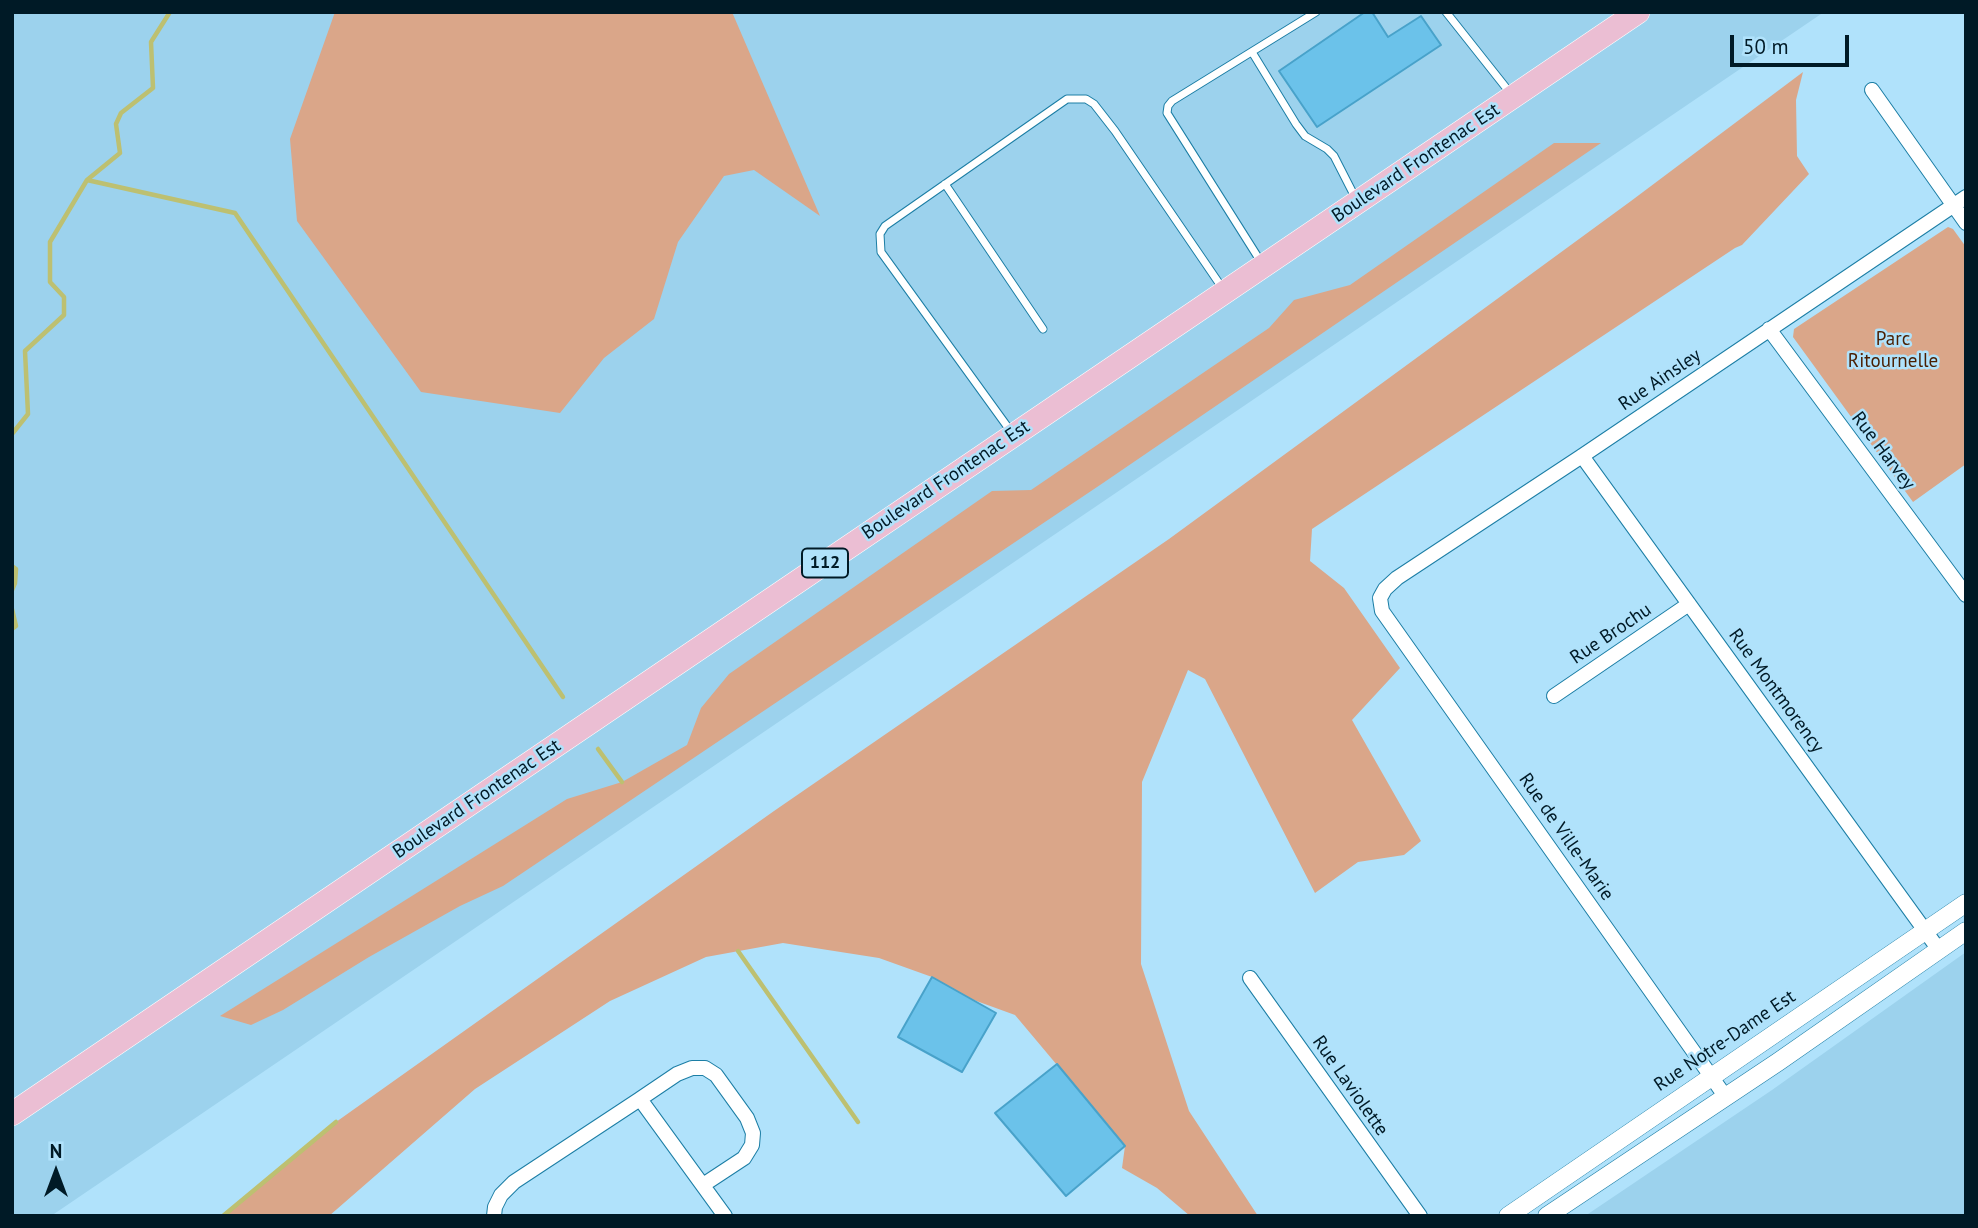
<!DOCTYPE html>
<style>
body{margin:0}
#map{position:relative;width:1978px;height:1228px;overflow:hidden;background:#b0e2fb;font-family:"PT Sans",sans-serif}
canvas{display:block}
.frame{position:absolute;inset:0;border:14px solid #001a26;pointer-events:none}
.north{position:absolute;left:21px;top:1137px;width:70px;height:70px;-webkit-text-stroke:5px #b0e2fb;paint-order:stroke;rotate:0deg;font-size:19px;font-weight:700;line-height:28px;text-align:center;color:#001a26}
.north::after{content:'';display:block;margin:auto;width:24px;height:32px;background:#001a26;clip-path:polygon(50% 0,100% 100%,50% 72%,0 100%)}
.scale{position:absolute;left:1730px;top:35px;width:119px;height:32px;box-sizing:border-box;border:4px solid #001a26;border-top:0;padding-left:9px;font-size:21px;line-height:24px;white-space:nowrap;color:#001a26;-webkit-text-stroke:5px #b0e2fb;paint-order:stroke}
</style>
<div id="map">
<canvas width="1978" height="1228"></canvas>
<div class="frame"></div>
<div class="north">N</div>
<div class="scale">50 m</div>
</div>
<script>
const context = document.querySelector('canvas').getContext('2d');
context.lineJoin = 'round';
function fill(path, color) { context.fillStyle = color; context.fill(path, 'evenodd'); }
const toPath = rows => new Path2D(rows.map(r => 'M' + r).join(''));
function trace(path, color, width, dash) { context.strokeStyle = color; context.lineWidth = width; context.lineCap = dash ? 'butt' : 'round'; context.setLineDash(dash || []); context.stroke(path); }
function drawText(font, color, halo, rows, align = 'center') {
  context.font = font + ' "PT Sans",sans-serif'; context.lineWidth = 5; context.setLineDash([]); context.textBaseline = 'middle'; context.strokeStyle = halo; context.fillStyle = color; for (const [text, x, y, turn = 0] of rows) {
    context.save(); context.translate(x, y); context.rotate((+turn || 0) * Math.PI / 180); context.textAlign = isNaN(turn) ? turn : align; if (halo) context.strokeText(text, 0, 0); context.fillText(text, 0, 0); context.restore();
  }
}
fill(toPath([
 [12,12,1824,12,51,1216,12,1216],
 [1966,952,1966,1216,1585,1216,1772,1090]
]), '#9cd2ed');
fill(toPath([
 [335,12,732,12,820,216,754,170,724,176,678,242,654,319,604,358,560,413,421,392,297,221,290,139],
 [1803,72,1796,100,1797,156,1809,174,1742,245,1735,248,1312,529,1310,561,1344,588,1400,668,1352,720,1421,841,1404,855,1358,862,1315,893,1205,679,1188,670,1142,782,1141,964,1189,1111,1258,1216,1190,1216,1157,1188,1122,1168,1125,1146,1015,1015,971,999,932,977,879,958,783,943,706,957,610,1001,475,1089,329,1216,223,1216,336,1122,774,811,1169,539,1631,201],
 [1554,143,1601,143,1103,483,503,886,460,906,369,957,283,1010,251,1025,220,1016,567,799,622,782,687,745,701,708,729,674,992,491,1031,490,1269,328,1294,300,1350,285],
 [1948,227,1953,229,1966,247,1966,464,1913,502,1793,337,1794,329]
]), '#daa689');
trace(toPath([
 [87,180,235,213,563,697],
 [12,434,28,414,25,351,64,315,64,297,50,282,50,242,87,180,120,153,116,124,121,113,153,88,151,42,170,12],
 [12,566,16,569,15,583,12,590],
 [12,609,16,626,12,629],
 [598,749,622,782],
 [738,951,858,1122],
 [223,1216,336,1122]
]), '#bdc071', 4.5);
const building = toPath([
 [1365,12,1372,12,1388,37,1421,16,1441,45,1317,127,1279,71,1365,12],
 [932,977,996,1013,962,1072,898,1037,932,977],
 [1057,1064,1125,1146,1066,1196,995,1113,1057,1064]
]);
fill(building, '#6bc2ea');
trace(building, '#48a2ca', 2);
const service = toPath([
 [1446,12,1511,94],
 [1252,52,1296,124,1305,136,1327,149,1334,156,1356,199],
 [945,184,1043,329],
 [1261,262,1167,113,1168,106,1172,101,1316,12],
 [1012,433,881,252,880,234,885,226,1067,99,1086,99,1094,104,1115,131,1223,289]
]);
const minor = toPath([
 [1872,90,1966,223],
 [1769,329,1966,595],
 [1582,456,1939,950],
 [1554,696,1689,604],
 [1250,978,1420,1216],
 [1725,1096,1382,611,1380,598,1385,589,1397,578,1582,456,1966,197],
 [703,1185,744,1158,752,1145,753,1133,747,1118,716,1075,705,1068,692,1068,677,1074,640,1099,725,1216],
 [494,1216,495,1207,501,1195,514,1182,640,1099]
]);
const tertiary = toPath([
 [1508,1216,1966,903],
 [1547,1216,1778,1062,1966,931]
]);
const primary = toPath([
 [12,1114,1638,12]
]);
trace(service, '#1c7ea5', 9);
trace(minor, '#1c7ea5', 16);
trace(tertiary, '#1c7ea5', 19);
trace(primary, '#fff', 24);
trace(service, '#fff', 7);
trace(minor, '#fff', 14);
trace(tertiary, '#fff', 18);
trace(primary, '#ebbed3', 23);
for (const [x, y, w] of [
 [825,563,46]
]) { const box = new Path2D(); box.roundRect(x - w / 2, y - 14.5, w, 29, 5); context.fillStyle = '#b0e2fb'; context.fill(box); trace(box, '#001a26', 2); }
drawText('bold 18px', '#001a26', null, [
 ["112",825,563]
]);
drawText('19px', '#001a26', '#b0e2fb', [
 ["Boulevard Frontenac Est",1416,163,-34],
 ["Rue Ainsley",1660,380,-34],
 ["Rue Harvey",1883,451,53],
 ["Boulevard Frontenac Est",946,480,-34],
 ["Rue Brochu",1611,634,-34],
 ["Rue Montmorency",1776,691,54],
 ["Boulevard Frontenac Est",477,799,-34],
 ["Rue de Ville-Marie",1566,837,55],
 ["Rue Notre-Dame Est",1725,1041,-34],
 ["Rue Laviolette",1350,1086,55]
]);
drawText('19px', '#4a1e00', '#b0e2fb', [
 ["Parc",1893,340],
 ["Ritournelle",1893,362]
]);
</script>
